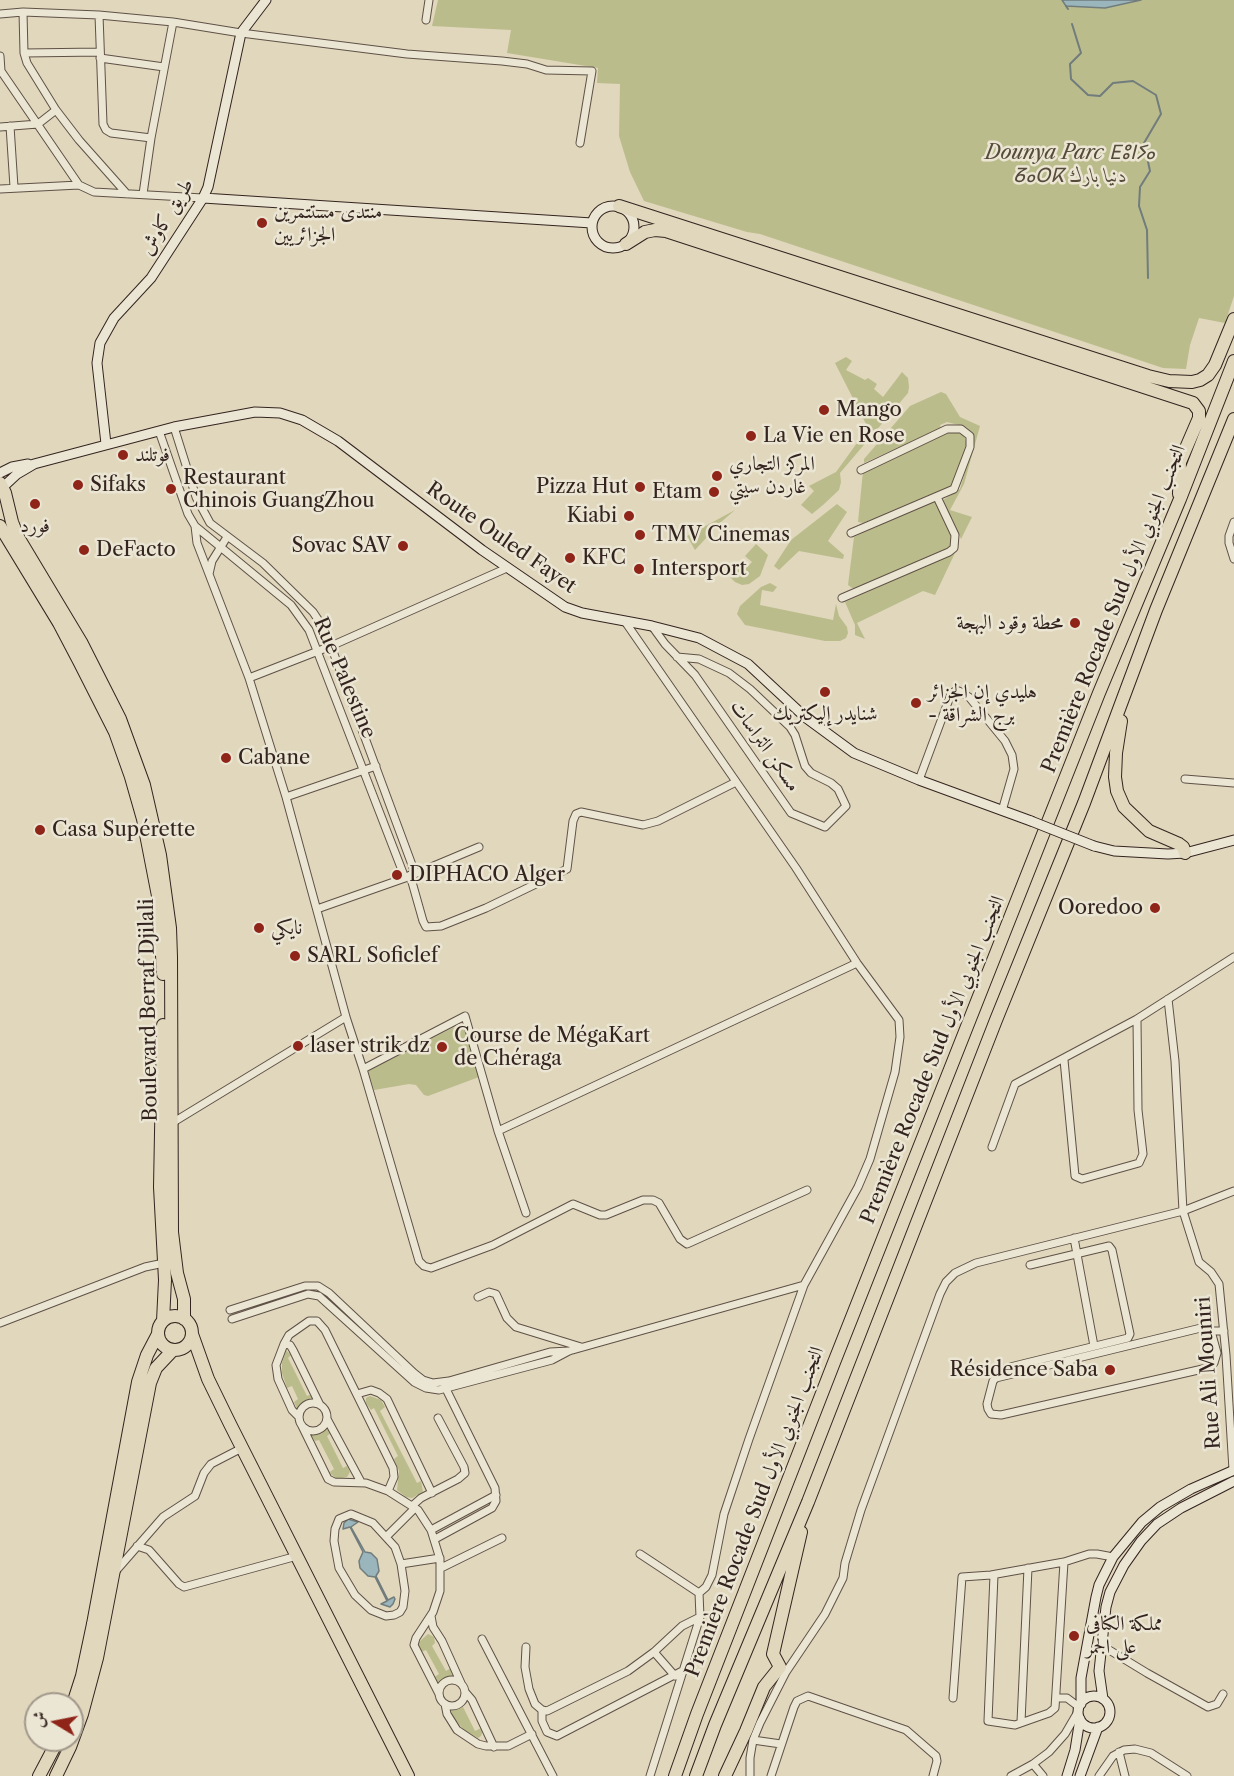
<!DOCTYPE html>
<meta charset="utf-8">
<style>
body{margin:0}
#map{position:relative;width:1234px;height:1776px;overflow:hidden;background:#e0d7bc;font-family:"Libre Caslon Text",Amiri,serif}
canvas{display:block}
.north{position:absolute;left:24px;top:1692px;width:60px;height:60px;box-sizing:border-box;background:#ebe5d3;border:2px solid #a2988b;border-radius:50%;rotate:280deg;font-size:16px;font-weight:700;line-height:24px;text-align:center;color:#34241f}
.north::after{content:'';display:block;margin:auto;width:21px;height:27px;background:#8f2418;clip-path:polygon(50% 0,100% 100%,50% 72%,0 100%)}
</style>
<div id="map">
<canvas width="1234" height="1776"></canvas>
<div class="north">ش</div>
</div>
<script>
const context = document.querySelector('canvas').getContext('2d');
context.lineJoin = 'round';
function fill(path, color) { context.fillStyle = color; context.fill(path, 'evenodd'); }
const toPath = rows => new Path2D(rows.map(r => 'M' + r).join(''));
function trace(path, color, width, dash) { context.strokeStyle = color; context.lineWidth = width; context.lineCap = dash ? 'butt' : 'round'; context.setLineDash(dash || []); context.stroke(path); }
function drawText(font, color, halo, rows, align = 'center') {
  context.font = font + ' "Libre Caslon Text",Amiri,"Noto Sans Tifinagh",serif'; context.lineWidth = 5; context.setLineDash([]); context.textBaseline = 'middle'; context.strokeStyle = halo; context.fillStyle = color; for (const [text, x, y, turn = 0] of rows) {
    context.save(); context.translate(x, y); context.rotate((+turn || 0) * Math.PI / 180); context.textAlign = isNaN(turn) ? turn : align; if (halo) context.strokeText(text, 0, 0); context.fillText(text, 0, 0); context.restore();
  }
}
fill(toPath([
 [438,0,1234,0,1234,296,1225,323,1199,318,1190,345,1186,369,1163,368,760,234,747,232,644,201,630,172,619,136,620,84,597,83,598,68,507,53,511,30,432,26],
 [846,357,852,361,846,370,865,380,868,378,877,384,874,389,883,397,902,372,908,378,909,387,908,393,840,473,841,482,839,490,823,505,812,514,801,505,814,491,809,486,836,472,865,432,866,424,835,363],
 [941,392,946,394,960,417,980,426,964,484,950,510,972,517,961,539,943,500,960,489,974,441,972,435,966,427,947,422,940,425,941,428,864,463,864,459,910,406],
 [952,431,963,434,967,443,953,485,863,523,858,522,863,471],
 [935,500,952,535,950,547,857,588,852,588,848,585,854,537],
 [837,504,847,512,828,541,844,555,843,559,799,551,779,570,774,566,791,540],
 [735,510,721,522,695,550,687,536],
 [756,544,768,555,760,576,749,584,742,585,735,582,729,576,739,564,745,569,752,562,745,556],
 [955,553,935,595,923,591,857,623,865,639,855,635,855,625,845,602],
 [770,583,777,587,773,592,762,590,760,605,833,620,836,604,839,616,847,627,848,633,846,638,840,641,825,641,745,625,737,614,740,606,761,587],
 [462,1023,479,1077,428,1096,424,1095,416,1085,409,1084,374,1090,368,1071],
 [286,1350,291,1355,288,1358,307,1396,312,1394,314,1400,302,1403,297,1409,294,1402,298,1399,292,1386,287,1388,282,1373,282,1363],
 [370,1396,381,1400,385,1407,380,1411,417,1483,421,1481,423,1492,412,1498,406,1497,397,1490,399,1471,394,1459,398,1456,374,1408,371,1410,366,1403,366,1398],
 [328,1427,331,1433,327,1436,343,1468,347,1466,350,1472,347,1477,337,1479,331,1474,330,1472,334,1469,319,1440,315,1441,311,1435,321,1434],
 [428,1634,434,1637,435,1643,432,1646,446,1671,451,1668,455,1675,442,1679,437,1686,433,1678,439,1674,426,1650,421,1652,418,1648,419,1642],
 [463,1707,475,1731,481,1728,483,1730,481,1736,478,1738,464,1730,453,1717,451,1711]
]), '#bbbc8b');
const water = toPath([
 [1062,0,1141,0,1105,8,1066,6,1062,0],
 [348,1519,358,1522,351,1527,365,1552,371,1553,377,1559,379,1571,376,1576,388,1600,394,1597,395,1599,393,1604,390,1607,381,1604,387,1601,375,1577,368,1576,360,1568,359,1561,363,1552,350,1527,343,1529,344,1523,348,1519]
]);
fill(water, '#9ab6bc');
trace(water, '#717c7d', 1.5);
trace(toPath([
 [1066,6,1068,9],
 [1072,24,1081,53,1070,64,1071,79,1088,95,1100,96,1113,83,1133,81,1156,95,1161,114,1144,143,1150,171,1140,187,1139,206,1147,230,1148,278]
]), '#717c7d', 2);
const street = toPath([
 [23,12,24,53,27,63,56,110,79,140,127,194],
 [0,14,23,12,99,15,173,22,241,33,407,54,502,61,527,64,546,70,592,71,580,143],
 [99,15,103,124,106,130,111,133,151,138],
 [426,20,429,0],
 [24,53,100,52],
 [0,56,1,71,79,185],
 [100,58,164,67],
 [10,126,14,187],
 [0,127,38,124,56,110],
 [0,189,79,185,94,192,203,198],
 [143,194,151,138,173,22],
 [174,427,196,497,210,523,263,563,313,612,321,624,331,646,415,873],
 [159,431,188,514,195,526,291,605,309,630,405,878],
 [1234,522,1229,536,1229,543,1234,559],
 [195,526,197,543,249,678,286,797,346,1017,363,1069,419,1261,424,1266,431,1268,493,1245,573,1204,600,1215,606,1215,643,1200,653,1200,659,1203,680,1239,687,1244,807,1190],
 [851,533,954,489,970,447,970,436,961,429,947,429,861,470],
 [209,574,212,561,227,537],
 [842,598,949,552,954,548,955,535,937,497],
 [626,623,796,868,857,963,899,1020,900,1037,895,1072,870,1159,858,1187,804,1285,749,1439,724,1514,712,1575,706,1587,699,1593,700,1617,650,1776],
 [652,626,665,644,695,675,791,813,825,827,846,806,838,789,831,783,811,773,805,766,795,735,790,727,750,689,729,673,699,659,677,657],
 [249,678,331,646,507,568],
 [1185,779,1234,783],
 [919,780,951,694,955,691,959,691,969,697,1005,741,1012,755,1014,769,1002,811],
 [286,797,376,766],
 [410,875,423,921,426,927,441,926,486,908,567,869,573,821,576,814,581,812,643,825,658,821,736,782],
 [317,909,405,878,479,847],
 [1168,999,1175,1061,1183,1211,1199,1262,1211,1272,1219,1284,1226,1355,1233,1470],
 [1064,1060,1075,1176,1082,1179,1139,1163,1143,1154,1138,1110,1137,1019],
 [363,1069,465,1016,498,1131,526,1213],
 [172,1123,346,1017],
 [498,1131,857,963],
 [992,1147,1015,1084,1137,1019,1234,957],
 [1074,1238,1094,1346],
 [478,1297,489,1292,496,1294,507,1318,516,1327,581,1347],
 [230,1310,305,1286,318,1286,329,1293,414,1373,423,1380,433,1383,449,1381,550,1352,569,1351],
 [232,1319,308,1294,319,1296,414,1382,426,1388,439,1390,552,1360,569,1351,804,1285],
 [0,1323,145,1267,164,1263],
 [1211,1331,1217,1353,1214,1363,1207,1368,1001,1415,991,1414,988,1409,987,1404,993,1381,996,1378,1205,1327,1211,1331,1224,1331],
 [284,1344,289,1335,309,1321,317,1321,325,1330,393,1468,394,1477,388,1491],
 [1006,1368,1128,1338,1130,1334,1112,1250,1109,1246,1030,1265],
 [357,1394,371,1390,379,1393,387,1399,432,1493],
 '299 1417a14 14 0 1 1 28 0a14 14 0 1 1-28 0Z',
 [299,1417,292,1410,278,1379,276,1365,284,1344,290,1345,293,1350,320,1405],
 [327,1419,361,1482],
 [302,1426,328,1479,334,1482,366,1483,388,1491,418,1510,431,1530,440,1559,440,1591,433,1612,416,1638,414,1645,439,1694],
 [412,1506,421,1498,458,1479,465,1473,464,1467,438,1418],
 [431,1530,496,1495],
 [387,1536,415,1508],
 [435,1539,492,1508,496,1501,495,1488,446,1389],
 [137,1546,149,1550,179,1584,184,1587,297,1556],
 [640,1554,699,1593],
 [1064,1562,1089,1554,1097,1554,1113,1557],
 [401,1564,405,1591,403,1607,400,1612,394,1615,386,1616,371,1610,355,1595,339,1568,334,1541,335,1529,339,1519,351,1514,373,1523,395,1547,401,1564,440,1558],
 [441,1568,502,1538],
 [115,1572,163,1517,195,1496,204,1473,211,1464,242,1448],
 [431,1616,433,1627,442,1641,461,1683],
 [482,1639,553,1776],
 [1101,1645,1147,1673,1208,1707,1217,1704,1223,1694],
 [526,1647,525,1667,529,1689,535,1704,542,1710,542,1721,547,1732,557,1736,684,1670],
 [654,1652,675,1676],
 '439 1693a13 13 0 1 1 26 0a13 13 0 1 1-26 0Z',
 [466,1693,472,1700,494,1747],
 [953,1698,962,1577,991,1575,1064,1562,1055,1708,1049,1713,1015,1725,988,1721,994,1575],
 [1057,1698,1067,1698,1079,1707],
 [445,1704,447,1714,457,1730,478,1744,486,1746,508,1746,532,1734],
 [542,1710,547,1711,628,1671,654,1652,682,1626,700,1617],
 [1021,1722,1028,1568],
 [753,1740,781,1744],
 [1119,1752,1125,1776],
 [1033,1764,1043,1776],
 [750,1776,750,1758,753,1740,760,1723,786,1672,825,1614,843,1578,845,1563,861,1510,940,1294,946,1282,955,1273,976,1263,1183,1211,1234,1191],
 [771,1776,794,1707,797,1701,808,1696,906,1730,936,1756,937,1761,933,1776],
 [1011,1776,1033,1764,1049,1752,1065,1734,1079,1710],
 [1099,1776,1113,1756,1124,1750,1135,1749,1151,1753,1187,1776]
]);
const secondary = toPath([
 [203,198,592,223],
 '592 227a21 21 0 1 1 42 0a21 21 0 1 1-42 0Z',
 [106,444,97,363,100,343,114,318,151,278,203,198,208,187,241,33,266,0],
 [0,473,12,467,28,464],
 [3,487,17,474,34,464,174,427,255,412,280,413,302,420,338,441,482,550,565,607,582,613,652,626,699,638,748,664,805,717,854,753,919,780,1031,821],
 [1094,846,1114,851,1168,854,1185,853,1234,840],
 '1078 1712a16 16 0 1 1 32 0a16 16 0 1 1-32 0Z',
 [1103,1699,1099,1671,1106,1607,1110,1592,1124,1565,1141,1541,1157,1524,1181,1508,1234,1481],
 [1081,1704,1081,1678,1096,1597,1099,1585,1113,1557,1142,1522,1160,1507,1191,1489,1234,1470],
 [1067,1776,1075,1750,1080,1719],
 [1080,1776,1098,1727]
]);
const highway = toPath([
 [619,206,1148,376,1169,381,1192,382,1200,380,1208,375,1215,365,1234,319],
 [626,244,645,232,655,230,666,231,1193,403,1199,411,1199,418,1180,462,1179,494],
 [0,483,5,493,12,522,18,537,81,642,120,719,144,785,160,855,170,928,171,957,172,1232,177,1273,184,1299,184,1319],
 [0,526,59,623,80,663,115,732,131,777,143,819,159,901,163,974],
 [1121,721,1116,753,1115,777,1117,791,1124,807,1149,831,1179,844,1183,847,1185,853],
 '158 1333a17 17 0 1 1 34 0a17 17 0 1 1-34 0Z',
 [163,1321,165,1280,160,1187,163,1025],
 [192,1334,208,1379,230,1424,408,1776],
 [72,1707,82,1676,93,1624,138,1382,147,1355,158,1334],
 [39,1776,58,1740],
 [56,1776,70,1747,82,1714,97,1658,150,1383,156,1368,173,1350],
 [675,1776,697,1714,833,1365,1099,693,1180,499,1234,361],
 [696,1776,715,1725,808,1502,996,1020,1084,803,1156,610,1234,419],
 [725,1776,746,1731,764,1687,780,1667,773,1654,801,1532]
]);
trace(street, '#5f5146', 9);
trace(secondary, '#34241f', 11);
trace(highway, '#34241f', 14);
trace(street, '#ebe5d3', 7);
trace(secondary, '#ebe5d3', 9);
trace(highway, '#e0d7bc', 12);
const secondaryBridge = toPath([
 [1031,821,1094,846]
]);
trace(secondaryBridge, '#34241f', 11, []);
trace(secondaryBridge, '#ebe5d3', 9);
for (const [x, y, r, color] of [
 [262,223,6,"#8f2418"],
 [824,410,6,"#8f2418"],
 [751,436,6,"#8f2418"],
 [123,455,6,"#8f2418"],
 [717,476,6,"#8f2418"],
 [78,485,6,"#8f2418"],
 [640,487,6,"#8f2418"],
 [171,489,6,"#8f2418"],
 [714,492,6,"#8f2418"],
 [35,504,6,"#8f2418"],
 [629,516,6,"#8f2418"],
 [640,535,6,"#8f2418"],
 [403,546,6,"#8f2418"],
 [84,550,6,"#8f2418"],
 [570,558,6,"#8f2418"],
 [639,569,6,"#8f2418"],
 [1075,623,6,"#8f2418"],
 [825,692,6,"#8f2418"],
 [916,703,6,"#8f2418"],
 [226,758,6,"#8f2418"],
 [40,830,6,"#8f2418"],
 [397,875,6,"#8f2418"],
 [1155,908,6,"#8f2418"],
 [259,928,6,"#8f2418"],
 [295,956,6,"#8f2418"],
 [298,1046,6,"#8f2418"],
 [442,1047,6,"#8f2418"],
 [1110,1370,6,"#8f2418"],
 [1074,1636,6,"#8f2418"]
]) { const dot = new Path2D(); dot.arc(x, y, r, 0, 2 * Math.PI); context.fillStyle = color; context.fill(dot); trace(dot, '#ebe5d3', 2); }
drawText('italic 20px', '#564a3a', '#ebe5d3', [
 ["Dounya Parc ⴹⵓⵏⵢⴰ",1070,153],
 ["ⵒⴰⵔⴽ دنيا بارك",1070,176]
]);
drawText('20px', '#34241f', '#ebe5d3', [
 ["منتدى مستتمرين",274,212],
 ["الجزائريين",274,235],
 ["Mango",836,410],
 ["La Vie en Rose",763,436],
 ["فوتلند",135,455],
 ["المركز التجاري",729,464],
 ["غاردن سيتي",729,487],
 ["Restaurant",183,478],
 ["Chinois GuangZhou",183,501],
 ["Sifaks",90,485],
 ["Pizza Hut",628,487,"right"],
 ["Etam",702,492,"right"],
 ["Kiabi",617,516,"right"],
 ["فورد",35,526,"center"],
 ["TMV Cinemas",652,535],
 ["Sovac SAV",391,546,"right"],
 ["DeFacto",96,550],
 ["KFC",582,558],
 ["Intersport",651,569],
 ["محطة وقود البهجة",1063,623,"right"],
 ["هليدي إن الجزائر",928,692],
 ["- برج الشراقة",928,715],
 ["شنايدر إليكتريك",825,714,"center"],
 ["Cabane",238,758],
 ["Casa Supérette",52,830],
 ["DIPHACO Alger",409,875],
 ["Ooredoo",1143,908,"right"],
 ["نايكي",271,928],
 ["SARL Soficlef",307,956],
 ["Course de MégaKart",454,1036],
 ["de Chéraga",454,1059],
 ["laser strik dz",310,1046],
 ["Résidence Saba",1098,1370,"right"],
 ["مملكة الكنافى",1086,1624],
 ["على الجمر",1086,1647]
], 'left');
drawText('20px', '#34241f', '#ebe5d3', [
 ["طريق كاوش",167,217,-59],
 ["Route Ouled Fayet",501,538,35],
 ["Première Rocade Sud التجنب الجنوبي الأول",1114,609,-68],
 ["Rue Palestine",344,678,67],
 ["مسكن التراسات",765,746,55],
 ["Boulevard Berraf Djilali",149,1010,-91],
 ["Première Rocade Sud التجنب الجنوبي الأول",933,1060,-68],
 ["Rue Ali Mouniri",1209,1373,-94],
 ["Première Rocade Sud التجنب الجنوبي الأول",755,1512,-69]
]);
</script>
